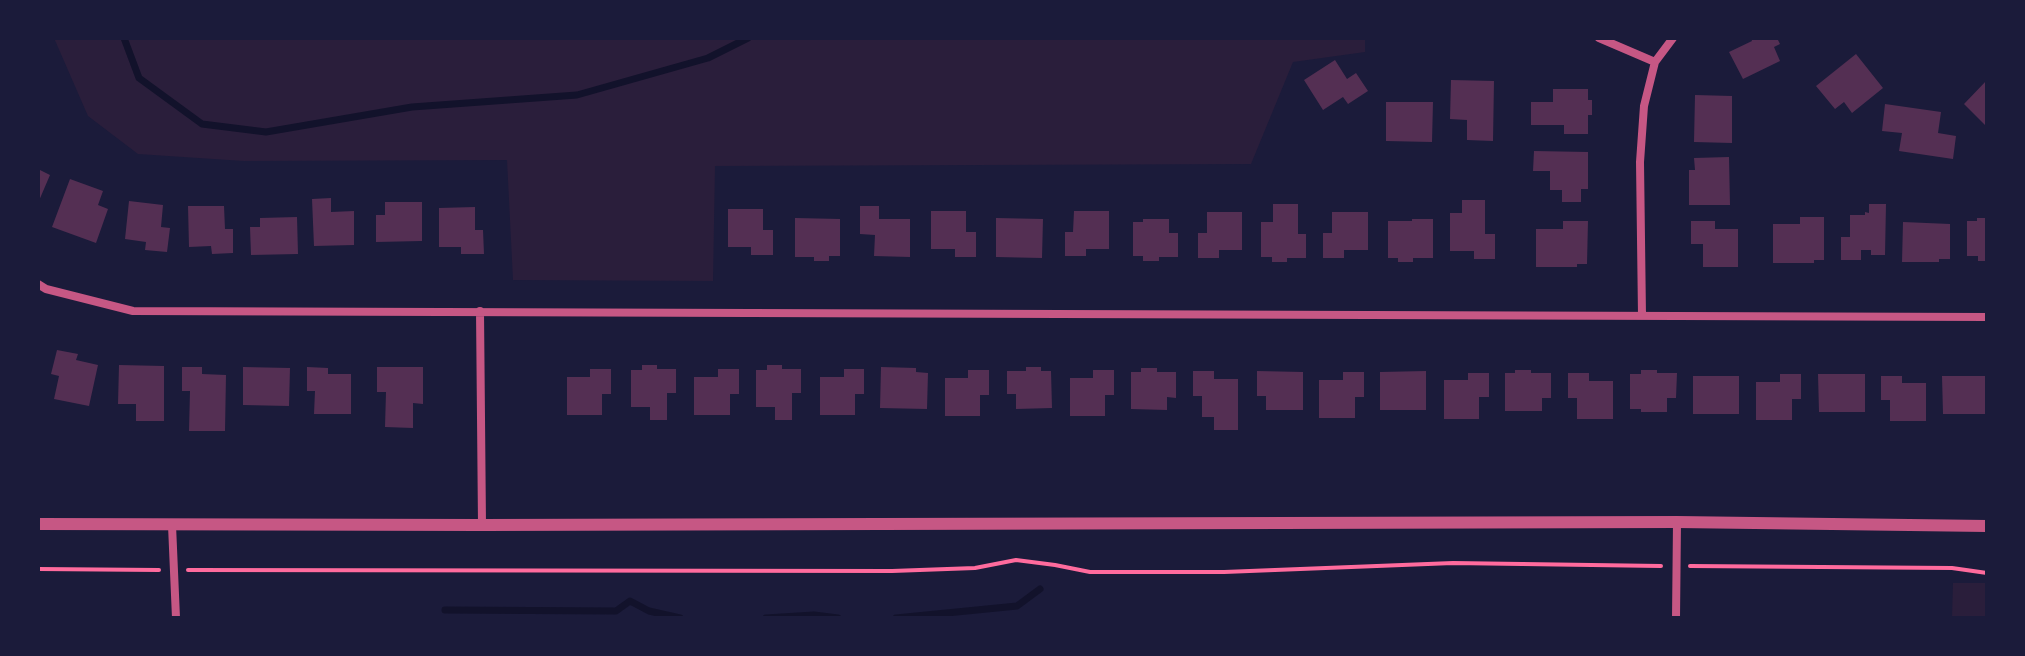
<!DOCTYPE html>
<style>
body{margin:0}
#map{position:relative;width:2025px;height:656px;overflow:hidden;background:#1b1b3a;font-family:"Noto Sans",sans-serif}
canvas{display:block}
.frame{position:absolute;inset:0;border:40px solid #1b1b3a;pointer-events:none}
</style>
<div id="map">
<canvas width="2025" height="656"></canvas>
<div class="frame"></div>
</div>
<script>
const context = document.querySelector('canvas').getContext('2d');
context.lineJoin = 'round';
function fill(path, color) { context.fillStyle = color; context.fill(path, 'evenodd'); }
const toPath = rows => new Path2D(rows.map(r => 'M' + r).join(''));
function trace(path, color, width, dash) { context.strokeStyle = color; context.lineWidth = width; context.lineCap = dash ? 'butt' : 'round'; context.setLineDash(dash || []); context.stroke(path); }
fill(toPath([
 [54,38,1365,38,1365,52,1293,62,1251,164,715,166,713,281,513,280,507,160,244,161,138,154,88,116],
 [1953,583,1987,583,1987,618,1952,618]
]), '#2a1e3b');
trace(toPath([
 [124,38,139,78,202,124,266,132,412,107,577,95,708,58,748,38],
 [445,610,616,611,630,601,649,611,680,618],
 [766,618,814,615,838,618],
 [896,618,1017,606,1040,589]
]), '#12122b', 7);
fill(toPath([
 [1751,38,1777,38,1780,44,1774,47,1780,61,1743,79,1729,52,1752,41],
 [1856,54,1883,88,1852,113,1844,102,1835,109,1816,86],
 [1335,60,1347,79,1356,73,1368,91,1348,104,1343,97,1323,110,1304,80],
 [1451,80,1494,81,1493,141,1467,140,1467,120,1450,119],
 [1987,80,1987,127,1964,104],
 [1553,89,1588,89,1588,100,1592,100,1592,115,1588,115,1588,134,1564,134,1564,125,1531,125,1531,102,1553,102],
 [1695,95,1732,96,1732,143,1694,142],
 [1386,102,1433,102,1432,142,1386,141],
 [1885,104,1941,112,1938,133,1956,136,1953,159,1899,151,1902,133,1882,131],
 [1534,151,1588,152,1588,189,1581,189,1581,202,1562,202,1562,190,1550,190,1550,171,1533,171],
 [1729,157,1730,205,1689,205,1689,170,1695,170,1694,158],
 [38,169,50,175,38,203],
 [70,179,103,191,98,205,108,209,96,243,52,227],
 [331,198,331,212,354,211,354,245,314,246,312,199],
 [1462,200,1485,200,1485,234,1495,234,1495,259,1474,259,1474,251,1450,251,1450,213,1462,213],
 [129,201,163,205,161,227,170,228,167,252,145,250,146,242,125,239],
 [385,202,422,202,422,241,376,242,376,215,385,215],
 [1273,204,1298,204,1298,234,1306,234,1306,258,1287,258,1287,262,1272,262,1272,257,1261,257,1261,222,1273,222],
 [1869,204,1886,204,1885,255,1871,255,1871,250,1861,250,1861,260,1841,260,1841,237,1850,237,1850,215,1865,215,1865,212,1869,213],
 [188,206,224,206,225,229,233,229,233,253,212,254,211,246,189,247],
 [860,206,879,206,879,219,910,219,910,257,874,256,875,235,860,234],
 [475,207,475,230,483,230,484,254,461,254,461,247,439,247,439,208],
 [728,209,763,209,763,230,773,230,773,255,751,255,751,247,728,247],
 [931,211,966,211,966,232,976,232,976,257,955,257,955,249,931,249],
 [1074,211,1109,211,1109,249,1086,249,1086,256,1065,256,1065,232,1073,232],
 [1207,212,1242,212,1242,250,1219,250,1219,258,1198,258,1198,233,1207,233],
 [1332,212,1368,212,1368,250,1344,250,1344,258,1323,258,1323,233,1332,233],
 [297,217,298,254,251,255,250,227,260,227,260,218],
 [1800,217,1824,217,1824,260,1814,260,1814,263,1773,263,1773,224,1800,224],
 [795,218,840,219,840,256,829,256,829,261,814,261,814,257,795,257],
 [996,218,1043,219,1042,258,996,257],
 [1977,218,1987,218,1987,261,1978,261,1978,256,1967,256,1967,221,1977,221],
 [1143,219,1169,219,1169,233,1178,233,1178,257,1159,257,1159,261,1143,261,1143,256,1133,256,1133,222,1143,222],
 [1412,219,1433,219,1433,258,1413,258,1413,262,1398,262,1398,258,1388,258,1388,221,1412,221],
 [1563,221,1588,221,1587,264,1577,264,1577,267,1536,267,1536,229,1563,229],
 [1691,221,1715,221,1715,229,1738,229,1738,267,1703,267,1703,244,1691,244],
 [1903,222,1950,224,1950,259,1939,259,1939,262,1902,262],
 [57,350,78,354,76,360,98,365,89,406,54,399,59,376,51,374],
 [119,365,164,366,164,421,136,421,136,404,118,404],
 [642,365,657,365,657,369,676,369,676,393,667,393,667,420,650,420,650,407,631,407,631,370,642,370],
 [767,365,782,365,782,369,801,369,801,393,792,393,792,420,775,420,775,407,756,407,756,370,767,370],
 [182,367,202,367,202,374,226,375,225,431,189,431,190,391,182,391],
 [243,367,290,368,289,406,243,405],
 [307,367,328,368,328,374,351,374,351,414,314,414,315,391,307,391],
 [377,367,423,367,423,404,413,403,413,428,385,427,386,392,377,392],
 [881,367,916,368,916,372,928,373,927,409,880,408],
 [1026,367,1041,367,1041,371,1051,371,1052,408,1016,409,1016,394,1007,394,1007,371,1026,371],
 [1141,368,1157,368,1157,372,1176,372,1176,398,1167,397,1167,410,1131,409,1131,372,1141,372],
 [590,369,611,369,611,394,602,394,602,415,567,415,567,377,590,377],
 [718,369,739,369,739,394,730,394,730,415,694,415,694,377,718,377],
 [844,369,864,369,864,394,855,394,855,415,820,415,820,377,844,377],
 [968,370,989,370,989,395,980,395,980,416,945,416,945,378,968,378],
 [1093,370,1114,370,1114,395,1105,395,1105,416,1070,416,1070,378,1093,378],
 [1515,370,1531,370,1531,373,1551,373,1551,398,1542,398,1542,411,1505,411,1505,373,1515,373],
 [1641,370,1657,370,1657,373,1677,373,1676,398,1667,398,1667,412,1641,412,1641,409,1630,409,1630,374,1641,374],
 [1193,371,1214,371,1214,379,1238,379,1238,430,1214,430,1214,417,1202,417,1202,396,1193,396],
 [1257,371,1303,372,1303,410,1266,410,1266,396,1257,396],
 [1426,371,1426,410,1380,410,1380,372],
 [1343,372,1364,372,1364,397,1355,397,1355,418,1319,418,1319,380,1343,380],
 [1468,373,1489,373,1489,397,1479,397,1479,419,1444,419,1444,380,1468,380],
 [1568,373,1589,373,1589,381,1613,381,1613,419,1577,419,1577,398,1568,398],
 [1780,374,1801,374,1801,399,1792,399,1792,420,1756,420,1756,382,1780,382],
 [1818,374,1865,374,1865,412,1819,412],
 [1693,376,1739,376,1739,414,1693,414],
 [1881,376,1902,376,1902,383,1926,383,1926,421,1890,421,1890,400,1881,400],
 [1942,376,1987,376,1987,414,1943,414]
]), '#542f53');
trace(toPath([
 [1690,566,1952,568,1987,573],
 [38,569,159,570],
 [188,570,892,571,975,568,1016,560,1055,565,1090,572,1224,572,1453,563,1661,566]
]), '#ff6b9d', 4);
trace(toPath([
 [1599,38,1655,62],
 [38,284,46,289,133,311,1987,317],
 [480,311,482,525],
 [1642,316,1640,162,1644,106,1655,62,1673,38],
 [172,525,176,618],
 [1676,618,1677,522]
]), '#c65784', 8);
trace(toPath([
 [38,524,482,525,1677,522,1987,526]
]), '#c65784', 12);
</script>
